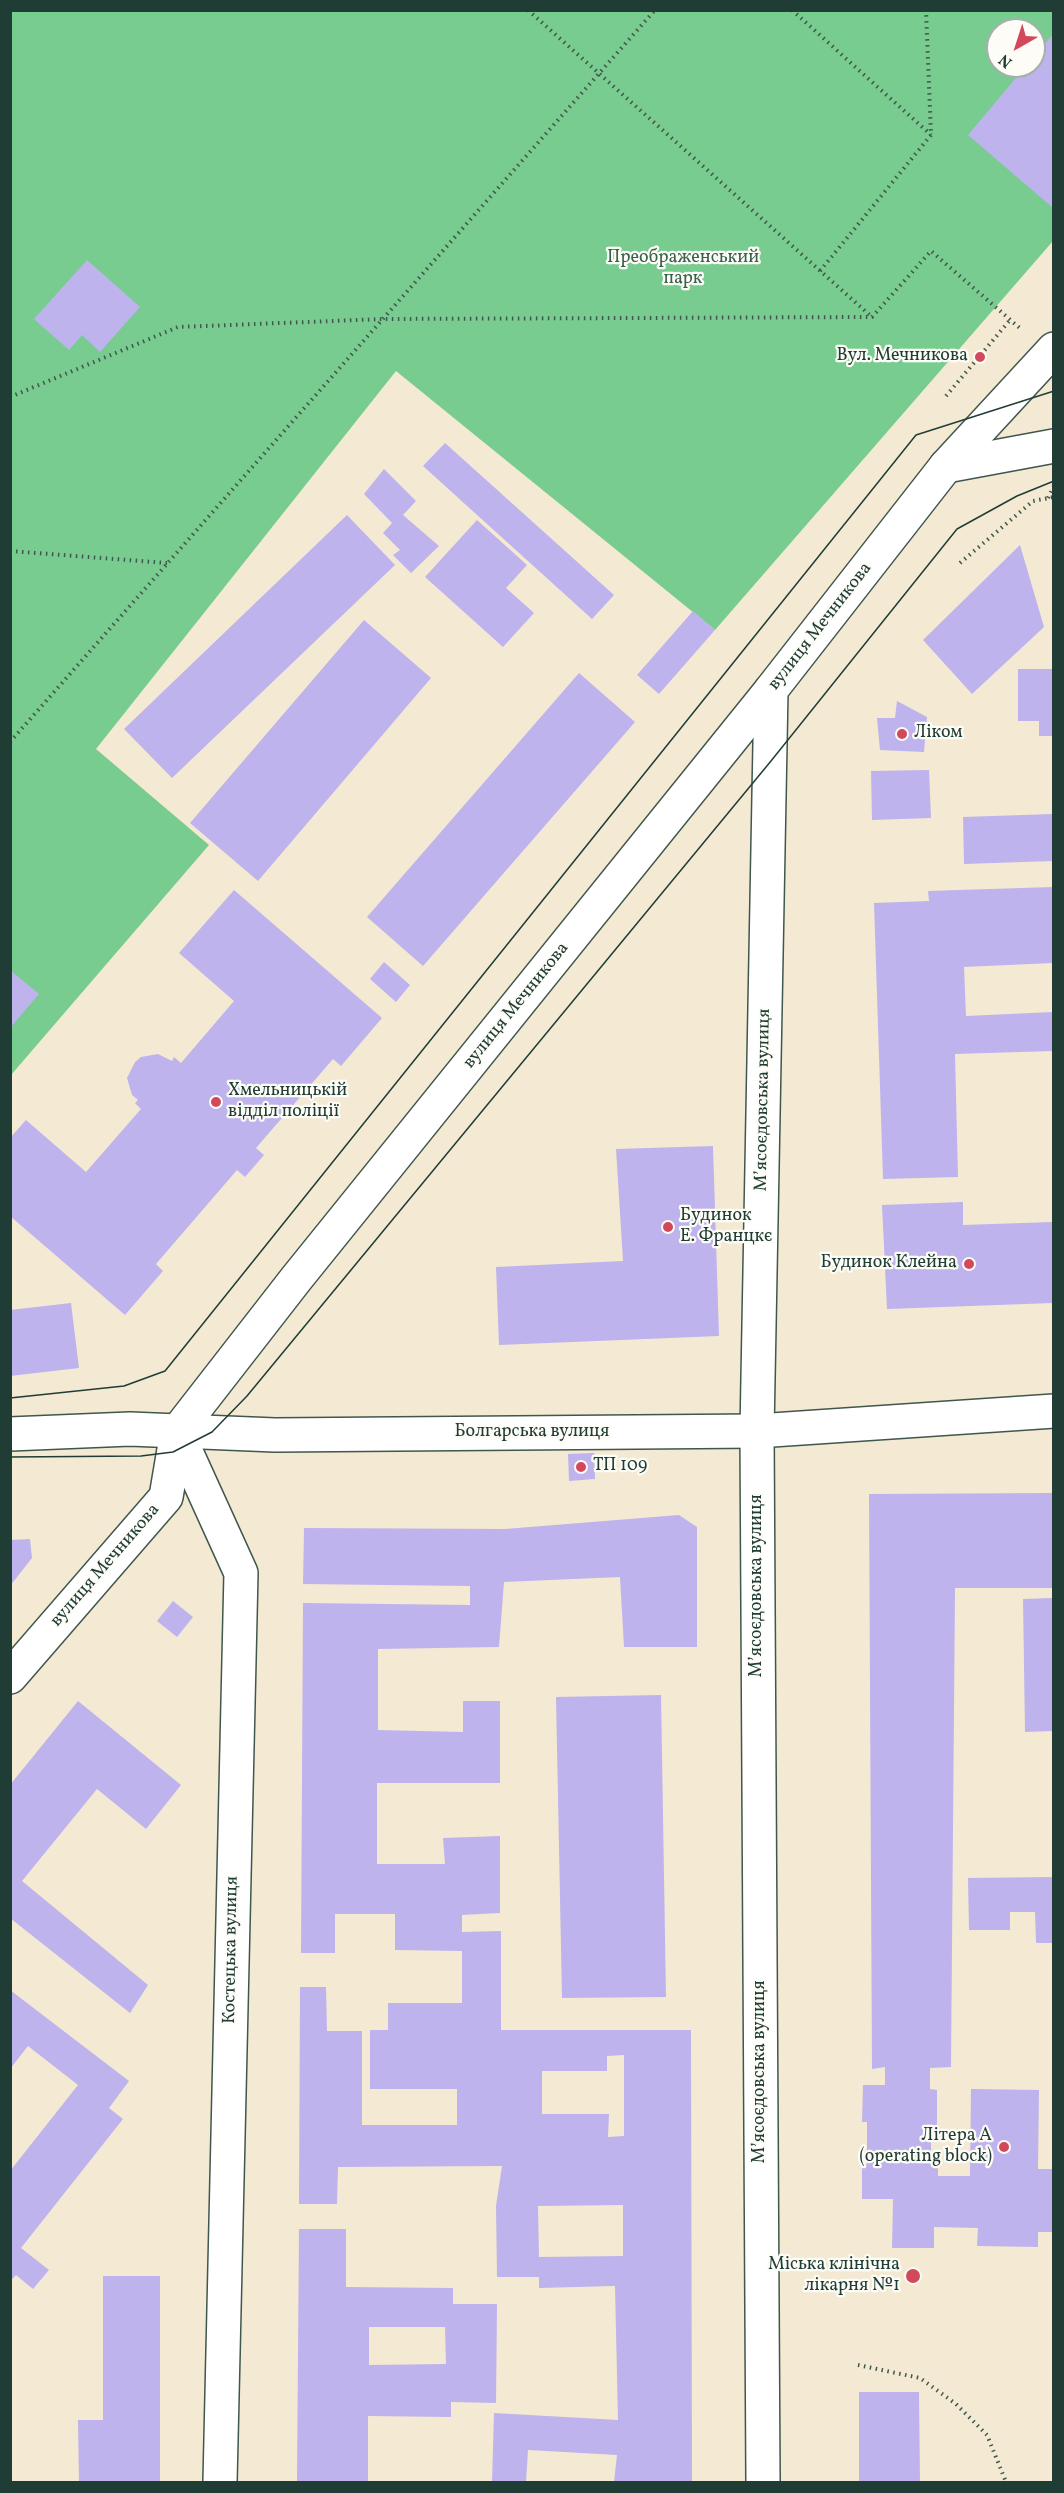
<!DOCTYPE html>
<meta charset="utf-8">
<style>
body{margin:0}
#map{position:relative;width:1064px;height:2493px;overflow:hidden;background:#f4e9d3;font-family:Vollkorn,serif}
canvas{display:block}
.frame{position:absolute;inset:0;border:12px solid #1f3d34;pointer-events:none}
.north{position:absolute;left:986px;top:18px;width:60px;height:60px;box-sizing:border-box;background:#fdfcf7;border:2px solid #a4b0a9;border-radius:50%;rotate:219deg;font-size:16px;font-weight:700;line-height:24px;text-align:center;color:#1f3d34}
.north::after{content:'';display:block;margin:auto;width:21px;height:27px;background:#d1495b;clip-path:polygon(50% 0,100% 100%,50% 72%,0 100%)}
</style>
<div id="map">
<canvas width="1064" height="2493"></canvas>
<div class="frame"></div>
<div class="north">N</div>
</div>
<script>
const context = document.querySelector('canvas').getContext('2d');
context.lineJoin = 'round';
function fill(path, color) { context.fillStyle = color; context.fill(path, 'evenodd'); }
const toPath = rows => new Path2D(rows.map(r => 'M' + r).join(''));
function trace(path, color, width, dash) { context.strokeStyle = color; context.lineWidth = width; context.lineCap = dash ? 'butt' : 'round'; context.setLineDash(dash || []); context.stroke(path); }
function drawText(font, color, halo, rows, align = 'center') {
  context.font = font + ' Vollkorn,serif'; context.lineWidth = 4.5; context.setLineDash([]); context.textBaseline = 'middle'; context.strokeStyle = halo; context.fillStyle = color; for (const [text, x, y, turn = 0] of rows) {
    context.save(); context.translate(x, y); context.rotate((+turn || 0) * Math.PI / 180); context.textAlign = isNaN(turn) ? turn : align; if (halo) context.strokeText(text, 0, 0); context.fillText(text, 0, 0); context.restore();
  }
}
fill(toPath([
 [11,11,1053,11,1053,241,715,630,396,371,96,749,209,845,11,1075],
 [998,30,1034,30,1034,66,998,66]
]), '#79cc8f');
fill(toPath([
 [1053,34,1053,208,968,135,1026,66,1034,66,1034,57],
 [87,260,140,307,100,352,82,335,69,350,34,319],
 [445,443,614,595,592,619,423,466],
 [384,469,416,501,403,515,439,546,411,573,393,555,400,550,383,533,392,523,364,494],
 [347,515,395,565,172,778,124,729],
 [477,520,527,565,506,588,534,613,503,647,425,577],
 [1020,545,1044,627,972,694,923,640],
 [693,611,715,630,659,694,637,675],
 [364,620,431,678,258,881,190,823],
 [1018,669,1053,669,1053,736,1039,736,1039,721,1018,721],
 [579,673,635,722,423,966,367,917],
 [897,701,927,717,924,752,880,750,877,718,895,718],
 [929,770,931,818,872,820,871,771],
 [1053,814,1053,861,964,864,963,817],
 [1053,887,1053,963,964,967,966,1016,1053,1012,1053,1051,955,1054,958,1177,883,1179,874,903,929,901,928,891],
 [234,890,382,1018,341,1066,333,1059,256,1148,264,1155,245,1177,237,1170,156,1264,163,1271,125,1315,10,1216,10,1138,26,1120,86,1172,141,1109,135,1103,138,1100,132,1095,127,1078,135,1062,141,1057,158,1054,172,1061,174,1057,181,1063,234,1001,179,953],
 [384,962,410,985,396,1002,370,979],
 [10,970,39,994,10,1028],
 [713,1146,719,1336,499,1345,496,1267,623,1261,616,1149],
 [963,1202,963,1225,1053,1222,1053,1303,887,1309,882,1205],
 [71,1303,79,1368,10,1376,10,1310],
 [594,1453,595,1479,569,1481,568,1454],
 [1053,1493,1053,1588,955,1588,951,2067,930,2068,930,2089,937,2090,937,2131,931,2130,931,2167,938,2167,938,2176,970,2176,971,2089,1039,2090,1038,2169,1053,2169,1053,2232,1038,2232,1038,2247,977,2246,978,2228,934,2227,934,2248,892,2248,893,2199,862,2199,862,2164,867,2164,867,2122,862,2122,863,2085,885,2085,885,2067,872,2069,869,1494],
 [679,1515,697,1527,697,1647,624,1647,620,1577,504,1582,499,1647,378,1649,378,1730,463,1732,463,1701,500,1701,500,1783,377,1783,377,1864,445,1864,443,1838,500,1836,500,1913,462,1915,462,1932,501,1931,501,2030,691,2030,692,2482,614,2482,617,2455,528,2450,526,2482,492,2482,494,2413,618,2420,615,2286,539,2288,539,2277,497,2277,496,2206,502,2166,338,2167,337,2204,299,2204,300,1987,326,1987,327,2031,362,2031,362,2125,457,2125,457,2089,370,2089,370,2030,388,2030,388,2003,462,2003,462,1951,395,1950,395,1914,335,1914,335,1953,301,1953,303,1603,470,1605,470,1586,303,1584,304,1528,505,1529],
 [624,2055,624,2136,608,2137,609,2114,542,2114,542,2071,607,2071,607,2056],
 [623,2205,623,2256,539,2257,538,2206],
 [30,1539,32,1558,10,1586,10,1540],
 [1053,1598,1053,1731,1025,1732,1023,1599],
 [173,1601,193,1617,177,1637,157,1621],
 [661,1695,666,1997,562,1998,556,1697],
 [78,1701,181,1785,146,1829,97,1789,22,1881,148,1985,130,2013,10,1918,10,1785],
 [1053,1877,1053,1943,1036,1943,1035,1912,1010,1912,1010,1930,969,1930,968,1878],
 [10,1990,129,2081,109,2108,123,2119,21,2248,49,2270,33,2289,16,2275,10,2281,10,2171,78,2085,28,2046,10,2069],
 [299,2229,346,2229,346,2287,453,2288,453,2304,497,2304,496,2403,451,2402,451,2417,368,2416,368,2482,297,2482],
 [369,2327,445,2327,446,2364,369,2365],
 [103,2276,160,2276,160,2482,79,2482,78,2420,103,2420],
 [859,2392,919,2392,920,2482,859,2482]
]), '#beb3ed');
const minor = toPath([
 [946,466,1054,446],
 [757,1431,1054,1411],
 [177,1432,241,1573,220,2482]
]);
const tertiary = toPath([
 [10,1434,130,1429,275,1435,757,1431]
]);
const secondary = toPath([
 [10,1677,166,1497,177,1432,296,1279,771,690]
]);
const primary = toPath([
 [763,2482,757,1431,771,690,946,466,1054,349]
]);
trace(minor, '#3f574c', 36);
trace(tertiary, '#3f574c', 36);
trace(secondary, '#3f574c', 36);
trace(primary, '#3f574c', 36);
trace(toPath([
 [528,10,872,317],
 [792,10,931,135],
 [820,271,931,135,926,10],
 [946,396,1010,320],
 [10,397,178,327,384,319,872,317,931,251,1022,330],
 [1048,498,1054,486],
 [10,551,167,563],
 [960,563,1033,501,1054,497],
 [10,742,655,10],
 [858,2365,920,2378,956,2404,987,2435,1006,2482]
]), '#3f574c', 4, [1.5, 4.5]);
trace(minor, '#fff', 33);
trace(tertiary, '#fff', 33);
trace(secondary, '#fff', 33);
trace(primary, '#fff', 33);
trace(toPath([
 [10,1398,124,1386,165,1371,916,435,1054,391],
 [10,1457,141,1456,173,1452,212,1432,247,1396,771,761,957,529,1017,496,1054,481]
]), '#1f3d34', 1.5);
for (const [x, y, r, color] of [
 [980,357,6,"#d1495b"],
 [902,734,6,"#d1495b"],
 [216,1102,6,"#d1495b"],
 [668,1227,6,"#d1495b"],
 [969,1264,6,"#d1495b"],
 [581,1467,6,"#d1495b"],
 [1004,2147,6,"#d1495b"],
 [913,2276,8,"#d1495b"]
]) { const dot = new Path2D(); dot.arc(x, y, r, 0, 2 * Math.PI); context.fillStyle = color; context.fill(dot); trace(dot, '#fdfcf7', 2); }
drawText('18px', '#36614b', '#fdfcf7', [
 ["Преображенський",683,259],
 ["парк",683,280]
]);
drawText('18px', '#1f3d34', '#fdfcf7', [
 ["Вул. Мечникова",968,357],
 ["Ліком",914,734,"left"],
 ["Хмельницькій",228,1092,"left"],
 ["відділ поліції",228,1113,"left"],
 ["Будинок",680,1217,"left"],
 ["Е. Францкє",680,1238,"left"],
 ["Будинок Клейна",957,1264],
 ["ТП 109",593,1467,"left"],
 ["Літера А",992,2137],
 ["(operating block)",992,2158],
 ["Міська клінічна",900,2266],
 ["лікарня №1",900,2287]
], 'right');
drawText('18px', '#1f3d34', '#fdfcf7', [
 ["вулиця Мечникова",821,627,-52],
 ["вулиця Мечникова",517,1006,-51],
 ["Мʼясоєдовська вулиця",764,1100,-89],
 ["Болгарська вулиця",532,1433],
 ["вулиця Мечникова",106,1566,-49],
 ["Мʼясоєдовська вулиця",758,1586,-90],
 ["Костецька вулиця",232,1950,-89],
 ["Мʼясоєдовська вулиця",761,2072,-90]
]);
</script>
